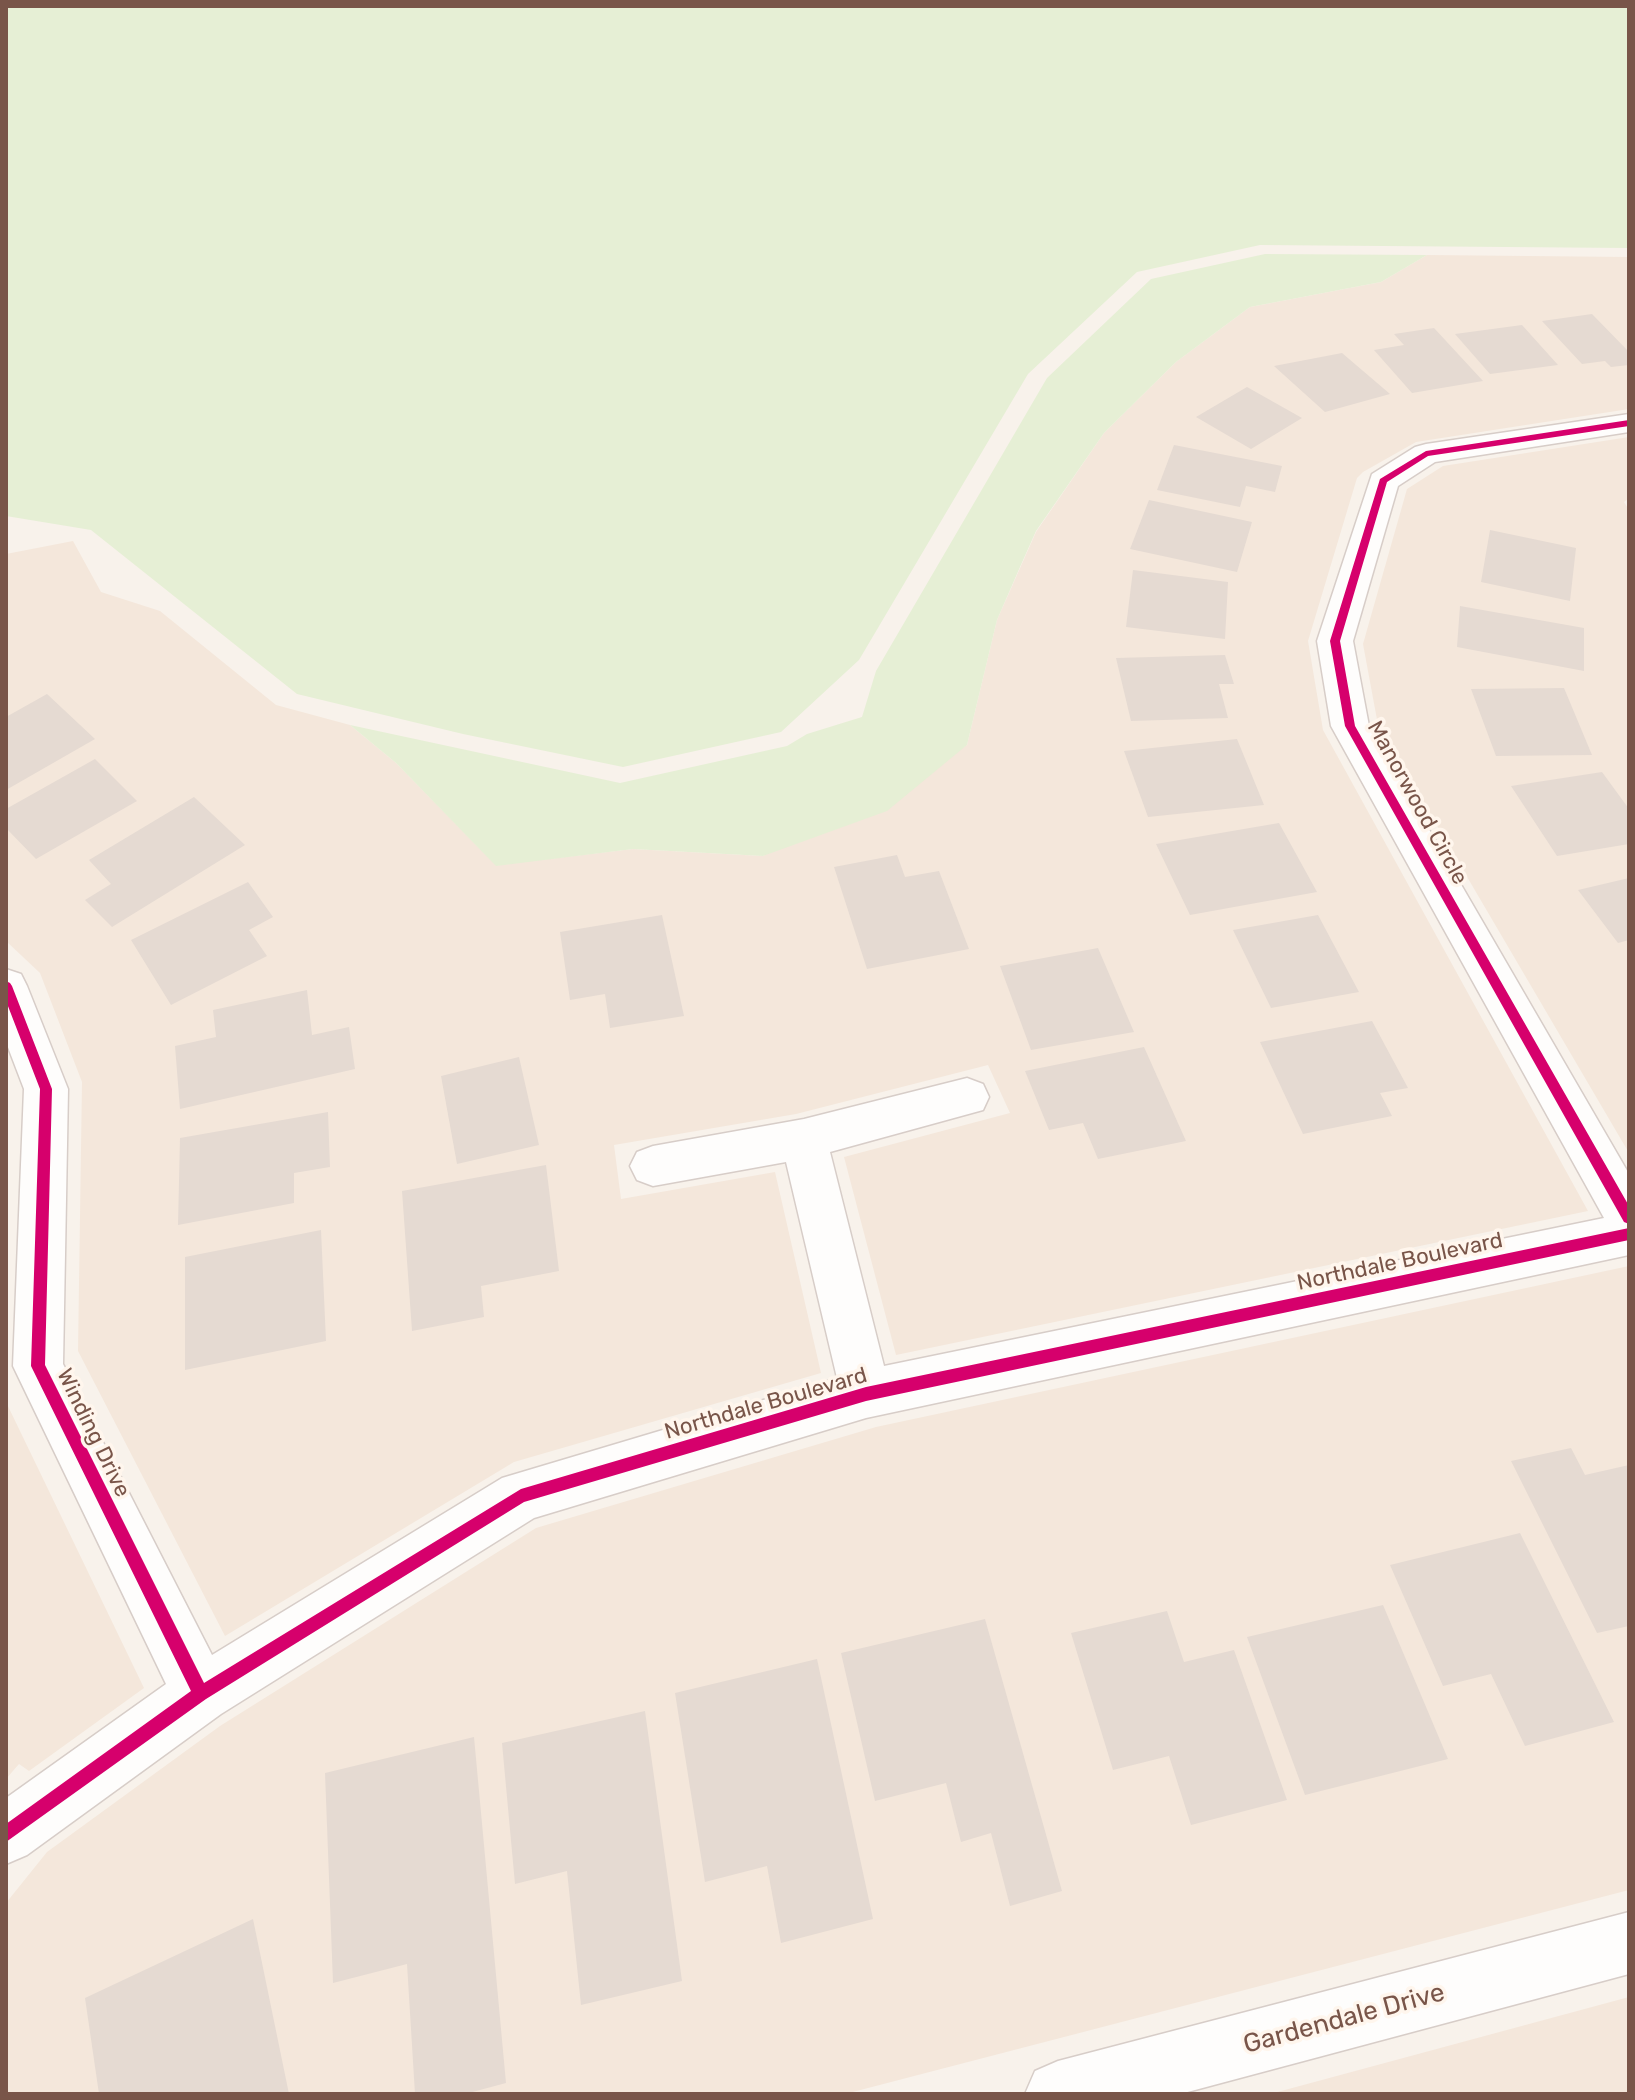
<!DOCTYPE html>
<style>
body{margin:0}
#map{position:relative;width:1635px;height:2100px;overflow:hidden;background:#f8f2eb;font-family:Rubik,sans-serif}
canvas{display:block}
.frame{position:absolute;inset:0;border:8px solid #795549;pointer-events:none}
</style>
<div id="map">
<canvas width="1635" height="2100"></canvas>
<div class="frame"></div>
</div>
<script>
const context = document.querySelector('canvas').getContext('2d');
context.lineJoin = 'round';
function fill(path, color) { context.fillStyle = color; context.fill(path, 'evenodd'); }
const toPath = rows => new Path2D(rows.map(r => 'M' + r).join(''));
function trace(path, color, width, dash) { context.strokeStyle = color; context.lineWidth = width; context.lineCap = dash ? 'butt' : 'round'; context.setLineDash(dash || []); context.stroke(path); }
function drawText(font, color, halo, rows, align = 'center') {
  context.font = font + ' Rubik,sans-serif'; context.lineWidth = 7; context.setLineDash([]); context.textBaseline = 'middle'; context.strokeStyle = halo; context.fillStyle = color; for (const [text, x, y, turn = 0] of rows) {
    context.save(); context.translate(x, y); context.rotate((+turn || 0) * Math.PI / 180); context.textAlign = isNaN(turn) ? turn : align; if (halo) context.strokeText(text, 0, 0); context.fillText(text, 0, 0); context.restore();
  }
}
fill(toPath([
 [1427,255,1629,257,1629,409,1416,442,1363,472,1357,478,1308,641,1323,730,1588,1211,896,1355,844,1157,1010,1113,988,1065,796,1114,614,1145,621,1199,775,1172,821,1373,514,1462,225,1636,78,1351,82,1082,40,973,6,941,6,554,73,541,101,592,160,611,276,705,350,725,396,763,496,865,633,849,763,856,967,745,997,620,1036,532,1104,433,1176,362,1250,307,1381,282],
 [1629,437,1629,498,1624,502,1629,510,1629,1153,1378,725,1363,644,1407,489,1443,466],
 [1629,1266,1629,1890,845,2094,6,2094,6,1903,47,1852,220,1726,536,1528,876,1427],
 [6,1402,144,1688,29,1771,19,1764,6,1779],
 [1629,1997,1629,2094,1270,2094]
]), '#f4e7db');
fill(toPath([
 [6,6,1629,6,1629,248,1260,245,1137,272,1028,374,859,660,781,732,623,767,463,734,297,694,91,530,6,516],
 [1265,254,1427,255,1381,282,1250,307,1176,362,1104,433,1036,531,1020,567,997,620,967,745,887,811,763,856,633,849,496,866,396,763,350,725,620,783,787,746,807,734,862,717,876,671,1047,378,1151,279]
]), '#e6efd5');
fill(toPath([
 [1592,314,1629,352,1629,365,1611,367,1605,361,1582,364,1542,321],
 [1522,325,1558,365,1490,374,1455,334],
 [1434,328,1483,381,1412,393,1374,350,1404,345,1394,334],
 [1342,353,1390,394,1325,412,1274,366],
 [1247,387,1302,418,1251,449,1196,417],
 [1174,445,1282,466,1275,492,1246,486,1240,507,1157,490],
 [1149,500,1252,522,1237,572,1130,549],
 [1490,530,1576,548,1570,601,1481,582],
 [1133,570,1228,582,1225,639,1126,627],
 [1460,606,1584,628,1584,671,1457,647],
 [1225,655,1234,684,1219,684,1228,718,1131,721,1116,658],
 [1564,688,1592,755,1496,756,1471,689],
 [47,694,95,739,6,790,6,717],
 [1237,739,1264,805,1148,817,1124,751],
 [95,759,137,801,36,859,6,828,6,809],
 [1602,772,1629,809,1629,844,1557,856,1511,786],
 [194,797,245,845,112,927,85,900,111,884,89,860],
 [1279,823,1317,892,1190,915,1156,844],
 [897,855,905,877,939,871,969,949,867,969,834,867],
 [1629,878,1629,940,1618,943,1578,890],
 [248,882,273,917,249,930,267,956,171,1005,131,940],
 [662,915,684,1016,610,1028,605,994,570,1000,560,932],
 [1318,915,1359,992,1271,1008,1233,930],
 [1098,948,1134,1032,1031,1050,1000,966],
 [307,990,312,1035,349,1027,355,1069,180,1109,175,1046,216,1037,213,1010],
 [1372,1021,1408,1088,1380,1093,1392,1116,1303,1134,1260,1042],
 [1144,1047,1186,1141,1098,1159,1083,1123,1049,1130,1025,1071],
 [519,1057,539,1145,457,1164,441,1076],
 [328,1112,330,1167,294,1173,294,1203,178,1225,180,1138],
 [546,1165,559,1271,481,1286,484,1317,412,1331,402,1191],
 [321,1230,326,1341,185,1370,185,1257],
 [1571,1448,1585,1475,1629,1465,1629,1626,1597,1633,1511,1461],
 [1520,1533,1614,1722,1525,1746,1491,1674,1443,1686,1390,1565],
 [1383,1605,1448,1759,1305,1795,1247,1637],
 [1167,1611,1184,1662,1234,1650,1287,1800,1191,1825,1169,1756,1113,1770,1071,1633],
 [985,1619,1062,1891,1010,1906,991,1833,961,1842,946,1783,875,1801,841,1653],
 [817,1659,873,1919,781,1943,767,1866,705,1882,675,1693],
 [645,1711,682,1981,581,2005,567,1871,515,1884,502,1743],
 [474,1737,506,2083,465,2094,415,2094,407,1964,333,1983,325,1773],
 [253,1919,289,2094,99,2094,85,1998]
]), '#e5dad2');
const minor = toPath([
 [1629,414,1629,432,1435,462,1398,486,1353,641,1369,726,1629,1174,1629,1255,866,1418,534,1518,221,1714,27,1855,6,1864,6,1798,166,1684,13,1366,24,1089,6,1042,6,969,21,974,27,986,68,1089,63,1364,212,1655,502,1478,837,1378,786,1162,653,1186,637,1180,630,1166,637,1152,653,1146,804,1119,967,1078,983,1084,989,1097,983,1110,830,1152,884,1366,1604,1218,1331,726,1317,641,1372,474,1415,447,1426,444,1629,414],
 [1629,1912,1629,1974,1180,2094,1025,2094,1035,2071,1058,2061,1629,1912]
]);
trace(minor, '#d7cdc8', 3);
fill(minor, '#fefdfc');
fill(toPath([
 [1629,420,1629,426,1428,456,1387,482,1340,641,1355,726,1629,1206,1629,1224,1624,1222,1345,726,1330,641,1380,479,1426,451,1629,420],
 [6,981,10,983,12,986,52,1089,45,1365,204,1683,521,1489,866,1387,1629,1228,1629,1240,866,1401,524,1502,206,1699,6,1842,6,1824,191,1691,31,1366,40,1089,6,1001,6,981]
]), '#d6006c');
drawText('22px', '#795549', '#fff6ed', [
 ["Manorwood Circle",1417,803,61],
 ["Northdale Boulevard",1400,1262,-12],
 ["Northdale Boulevard",766,1404,-16],
 ["Winding Drive",93,1433,64]
]);
drawText('26px', '#795549', '#fff6ed', [
 ["Gardendale Drive",1344,2019,-15]
]);
</script>
